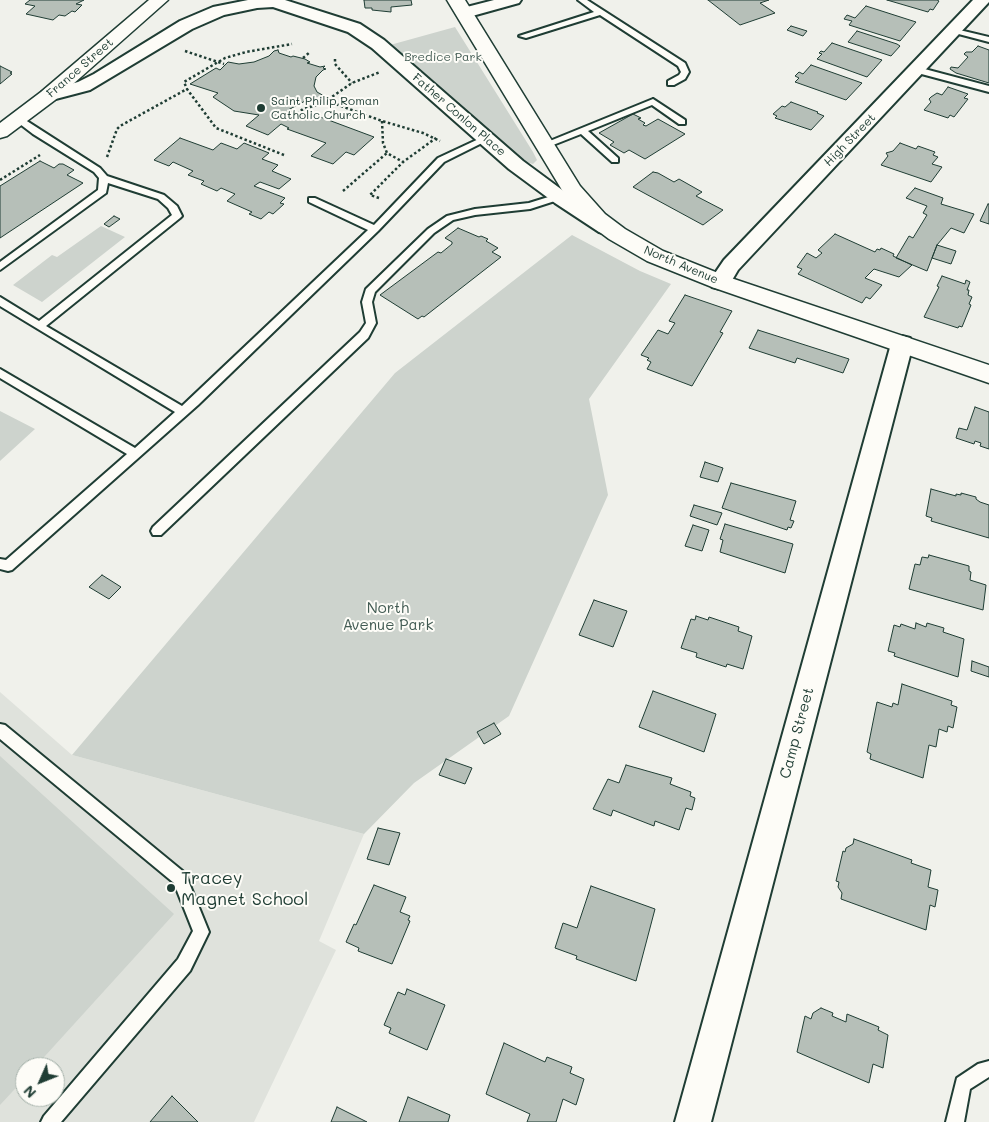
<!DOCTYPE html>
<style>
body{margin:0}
#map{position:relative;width:989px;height:1122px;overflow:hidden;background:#f0f1eb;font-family:Mali,sans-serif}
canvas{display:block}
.north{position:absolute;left:15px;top:1057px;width:50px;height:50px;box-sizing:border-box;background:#fdfcf7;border:1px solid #a4b0a9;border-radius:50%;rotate:226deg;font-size:14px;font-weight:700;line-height:20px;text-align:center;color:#1f3d34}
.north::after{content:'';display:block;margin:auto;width:18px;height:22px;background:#1f3d34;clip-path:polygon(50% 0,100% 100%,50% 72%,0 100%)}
</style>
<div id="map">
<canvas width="989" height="1122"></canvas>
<div class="north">N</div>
</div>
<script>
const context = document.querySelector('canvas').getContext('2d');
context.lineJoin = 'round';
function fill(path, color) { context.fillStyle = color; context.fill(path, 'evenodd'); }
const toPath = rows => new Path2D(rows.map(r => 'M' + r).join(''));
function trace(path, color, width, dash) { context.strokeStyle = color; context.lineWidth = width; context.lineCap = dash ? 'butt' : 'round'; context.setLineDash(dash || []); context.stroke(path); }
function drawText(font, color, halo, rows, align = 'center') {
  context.font = font + ' Mali,sans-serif'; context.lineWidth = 4; context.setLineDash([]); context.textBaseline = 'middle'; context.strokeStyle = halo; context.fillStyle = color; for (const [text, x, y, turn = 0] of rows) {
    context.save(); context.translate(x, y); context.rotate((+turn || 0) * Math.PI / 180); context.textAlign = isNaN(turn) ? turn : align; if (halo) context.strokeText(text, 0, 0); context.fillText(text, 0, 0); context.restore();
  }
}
fill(toPath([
 [0,692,72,755,364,834,319,941,336,950,254,1122,0,1122],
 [25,1067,55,1067,55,1097,25,1097]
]), '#dfe2dc');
fill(toPath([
 [455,27,533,152,537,160,533,164,526,162,390,45],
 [101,226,125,237,42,302,13,285,52,255,57,257],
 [572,235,640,271,671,284,589,399,608,495,509,716,414,783,364,834,72,755,395,373],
 [0,411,35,429,0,461],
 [0,756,174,914,35,1067,25,1067,25,1078,0,1105]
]), '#cdd3cd');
const building = toPath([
 [30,0,84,0,76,4,82,5,75,12,72,11,65,16,59,15,53,20,26,14,35,6,25,4,30,0],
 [364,0,411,0,412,5,391,7,391,12,372,10,372,8,365,8,364,0],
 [708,0,769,0,760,3,775,13,740,25,708,0],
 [887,0,937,0,939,1,933,10,930,9,928,12,887,0],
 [866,6,916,22,900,41,849,25,852,21,844,19,847,15,855,18,866,6],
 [791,26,807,31,803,36,787,30,791,26],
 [857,31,897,44,900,46,891,56,848,42,857,31],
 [832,43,882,60,867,77,817,59,822,54,819,53,821,51,824,52,832,43],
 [978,46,989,50,989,83,956,73,950,69,951,67,958,68,968,57,964,54,966,52,972,52,978,46],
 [278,50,279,53,291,57,293,56,305,59,310,62,307,63,320,67,325,66,323,68,326,69,323,70,316,77,314,86,317,92,326,97,320,101,313,99,307,100,288,110,303,116,307,112,374,137,354,155,346,152,333,164,311,156,326,143,287,129,289,128,281,124,268,135,246,126,259,115,234,111,213,97,218,93,190,84,216,68,220,70,228,62,239,64,254,62,269,56,274,51,278,50],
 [811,65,862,83,846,100,795,82,799,78,795,76,799,72,803,74,811,65],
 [0,66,12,72,10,73,12,74,0,84,0,66],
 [948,87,968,94,964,98,968,99,954,117,950,115,948,118,924,110,931,102,929,99,931,97,937,93,942,95,948,87],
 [791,102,818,112,817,113,824,116,811,130,775,118,777,116,773,114,782,106,785,107,791,102],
 [633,114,641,118,638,119,645,123,643,125,646,126,658,119,685,134,645,159,629,150,624,153,610,145,614,142,599,133,633,114],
 [180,138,213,150,221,143,237,149,244,143,269,153,262,159,278,165,272,171,291,179,279,189,260,182,254,186,285,198,280,203,284,204,273,214,269,212,261,219,249,214,252,212,227,201,235,194,221,188,217,191,201,184,204,181,188,175,193,171,173,162,169,166,154,160,180,138],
 [900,143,916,149,918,146,935,152,933,155,938,157,932,164,942,167,931,182,881,165,888,156,886,153,893,151,900,143],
 [40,161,54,168,59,164,63,164,74,170,67,175,83,183,0,238,0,186,40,161],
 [653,172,658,173,674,182,679,179,702,192,696,196,723,210,703,225,633,187,653,172],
 [915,188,943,198,941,204,974,214,964,233,951,228,937,245,927,271,896,258,909,236,913,238,927,215,923,213,927,206,906,198,915,188],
 [988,204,989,204,989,224,980,221,988,204],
 [114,216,120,219,109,227,104,224,114,216],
 [458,228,479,237,481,236,488,239,486,241,498,248,492,252,501,257,424,317,422,316,418,319,380,295,438,252,441,253,452,244,452,242,445,238,458,228],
 [835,234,875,252,877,249,880,250,881,248,894,254,893,256,912,265,899,277,874,269,865,278,882,285,870,299,866,297,862,303,798,274,802,269,797,267,807,253,816,258,822,253,818,250,835,234],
 [937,245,956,251,951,264,932,258,937,245],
 [942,276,965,284,966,280,970,282,967,290,969,290,968,295,972,297,969,304,971,305,962,327,959,326,958,328,924,317,939,287,937,286,942,276],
 [685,295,732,311,720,332,723,333,692,386,647,369,651,362,647,360,649,358,641,355,658,330,668,334,675,323,669,321,685,295],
 [758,330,849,359,843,373,797,358,795,363,749,348,758,330],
 [975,407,989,412,989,449,980,446,981,443,975,441,974,444,956,438,959,428,967,430,975,407],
 [705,462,723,468,718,482,700,477,705,462],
 [731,483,796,501,790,520,794,521,791,528,788,527,787,530,722,508,731,483],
 [931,489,956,496,956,494,961,495,961,493,976,497,976,499,980,502,989,505,989,538,931,521,932,518,926,516,931,489],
 [694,505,722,513,717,525,690,516,694,505],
 [725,524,793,544,785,573,720,552,723,540,720,539,725,524],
 [693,525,709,530,702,551,685,546,693,525],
 [929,555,969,566,969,571,971,572,970,580,986,585,983,610,909,589,915,564,920,565,922,557,928,558,929,555],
 [102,575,121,587,109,599,89,587,102,575],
 [594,600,627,611,613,647,579,635,594,600],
 [696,616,708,620,709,617,739,627,738,631,752,636,743,669,727,664,726,667,696,657,697,653,681,648,691,619,695,620,696,616],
 [916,623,926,627,927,623,944,628,943,632,964,639,958,677,894,656,895,653,888,651,894,625,900,627,901,624,915,629,916,623],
 [972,661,989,667,989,677,971,671,972,661],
 [902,684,952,701,951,705,957,707,953,728,948,726,947,732,939,729,936,747,929,745,923,778,870,759,871,754,867,752,877,702,892,707,893,703,898,705,902,684],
 [653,691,716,714,704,752,639,727,653,691],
 [494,723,501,734,484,744,477,732,494,723],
 [446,759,472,768,465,784,439,775,446,759],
 [626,765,672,778,670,784,691,792,690,796,695,798,692,810,686,808,679,830,655,821,654,826,613,810,611,816,593,809,608,779,619,783,626,765],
 [378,828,400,833,389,865,367,859,378,828],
 [854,839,912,860,911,863,931,870,928,887,938,890,935,907,930,905,926,930,841,899,842,893,838,887,839,882,836,881,843,851,845,852,846,848,853,844,854,839],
 [374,885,406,897,400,912,410,916,408,920,410,921,392,964,358,951,359,948,346,942,354,924,356,925,374,885],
 [591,886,655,909,636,981,576,959,577,956,555,948,563,923,577,928,591,886],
 [407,989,445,1005,427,1050,389,1033,391,1028,384,1025,398,992,405,995,407,989],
 [821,1008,833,1013,832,1016,846,1022,847,1014,879,1027,878,1030,888,1035,883,1068,873,1064,869,1083,797,1052,805,1016,811,1019,813,1013,821,1008],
 [504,1043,545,1062,547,1057,572,1067,570,1073,584,1079,576,1105,563,1099,556,1122,527,1122,530,1114,486,1094,504,1043],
 [172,1096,198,1122,150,1122,172,1096],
 [408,1097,450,1115,448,1122,399,1122,408,1097],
 [337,1107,367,1122,331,1122,337,1107]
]);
fill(building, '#b6bfb8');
trace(building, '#1f3d34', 1);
const lane = toPath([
 [578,0,587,0,685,63,689,72,685,79,674,85,668,85,668,81,679,75,681,72,678,66,600,15,526,38,519,36,594,12,578,0],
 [951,28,989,37,989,42,951,32,951,28],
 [917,67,989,86,989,92,914,72,913,70,917,67],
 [653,99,685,120,685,124,679,124,652,105,588,131,618,158,618,162,612,162,581,134,548,147,542,147,540,145,653,99],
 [19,116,100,168,107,176,164,195,177,206,182,216,180,218,46,326,182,406,368,230,309,202,309,198,315,198,374,225,438,158,483,137,486,136,490,139,444,162,378,231,198,405,12,570,8,571,0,569,0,559,6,560,127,454,0,378,0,369,135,448,175,412,0,306,0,297,39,321,172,215,168,208,158,199,108,183,106,193,0,270,0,262,98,190,99,178,94,172,33,134,16,121,16,117,19,116],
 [558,194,561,195,561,199,530,209,475,215,453,220,434,233,375,292,372,302,376,323,368,338,161,535,153,535,151,531,153,527,360,332,366,323,362,302,366,289,428,229,447,216,475,209,529,203,558,194],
 [0,724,5,725,185,873,209,932,190,971,61,1122,41,1122,44,1116,178,959,193,931,174,883,0,739,0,724],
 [989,1061,989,1077,970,1089,964,1122,946,1122,957,1078,978,1064,989,1061]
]);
const street = toPath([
 [248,0,285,0,360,24,384,40,523,161,569,195,613,222,616,227,613,232,606,234,599,232,555,203,509,169,372,48,348,32,273,7,257,8,224,15,192,29,90,90,48,101,42,100,39,96,42,92,78,82,94,74,180,21,213,7,248,0],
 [494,0,521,0,519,3,465,18,459,17,457,13,459,9,494,0],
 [973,0,989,0,989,2,738,270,728,287,720,289,712,287,709,282,724,260,973,0],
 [902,336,910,338,913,344,711,1122,675,1122,891,344,894,338,902,336]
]);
const secondary = toPath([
 [149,0,168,0,55,100,7,136,0,138,0,123,41,92,149,0]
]);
const primary = toPath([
 [447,0,465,0,580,186,605,214,625,229,663,251,728,277,989,365,989,383,712,287,647,261,609,239,589,224,565,195,447,0]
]);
trace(lane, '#1f3d34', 4);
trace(street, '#1f3d34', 4);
trace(secondary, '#1f3d34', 3);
trace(primary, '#1f3d34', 3);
trace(toPath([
 [185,51,224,64],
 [303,58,310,52],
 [335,59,335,64,352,83],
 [322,99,382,121,423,133,440,141],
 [297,114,303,109,323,103,352,83,380,72],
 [382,121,383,143,387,153,403,162],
 [284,155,216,128,187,89,184,82,225,58,246,52,292,44],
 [107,157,117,129,120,126,187,89],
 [0,180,40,155],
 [343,191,387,153],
 [379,198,370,195,403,162,436,138]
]), '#1f3d34', 2.5, [2.5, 2.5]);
fill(lane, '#fdfcf7');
fill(street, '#fdfcf7');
fill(secondary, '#fdfcf7');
fill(primary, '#fdfcf7');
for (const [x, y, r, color] of [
 [261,108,5,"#1f3d34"],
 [171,888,5,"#1f3d34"]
]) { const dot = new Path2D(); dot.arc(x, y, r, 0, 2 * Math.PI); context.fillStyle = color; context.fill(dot); trace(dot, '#fdfcf7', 2); }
drawText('12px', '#425b53', '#fdfcf7', [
 ["Bredice Park",443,57]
]);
drawText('12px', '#1f3d34', '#fdfcf7', [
 ["France Street",80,68,-41],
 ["Father Conlon Place",459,115,41],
 ["High Street",850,140,-46],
 ["North Avenue",681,265,23]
]);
drawText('12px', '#1f3d34', '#fdfcf7', [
 ["Saint Philip Roman",271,101],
 ["Catholic Church",271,115]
], 'left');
drawText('15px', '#425b53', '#fdfcf7', [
 ["North",388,608],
 ["Avenue Park",388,625]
]);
drawText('15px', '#1f3d34', '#fdfcf7', [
 ["Camp Street",797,733,-75]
]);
drawText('18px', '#1f3d34', '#fdfcf7', [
 ["Tracey",181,878],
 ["Magnet School",181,899]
], 'left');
</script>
